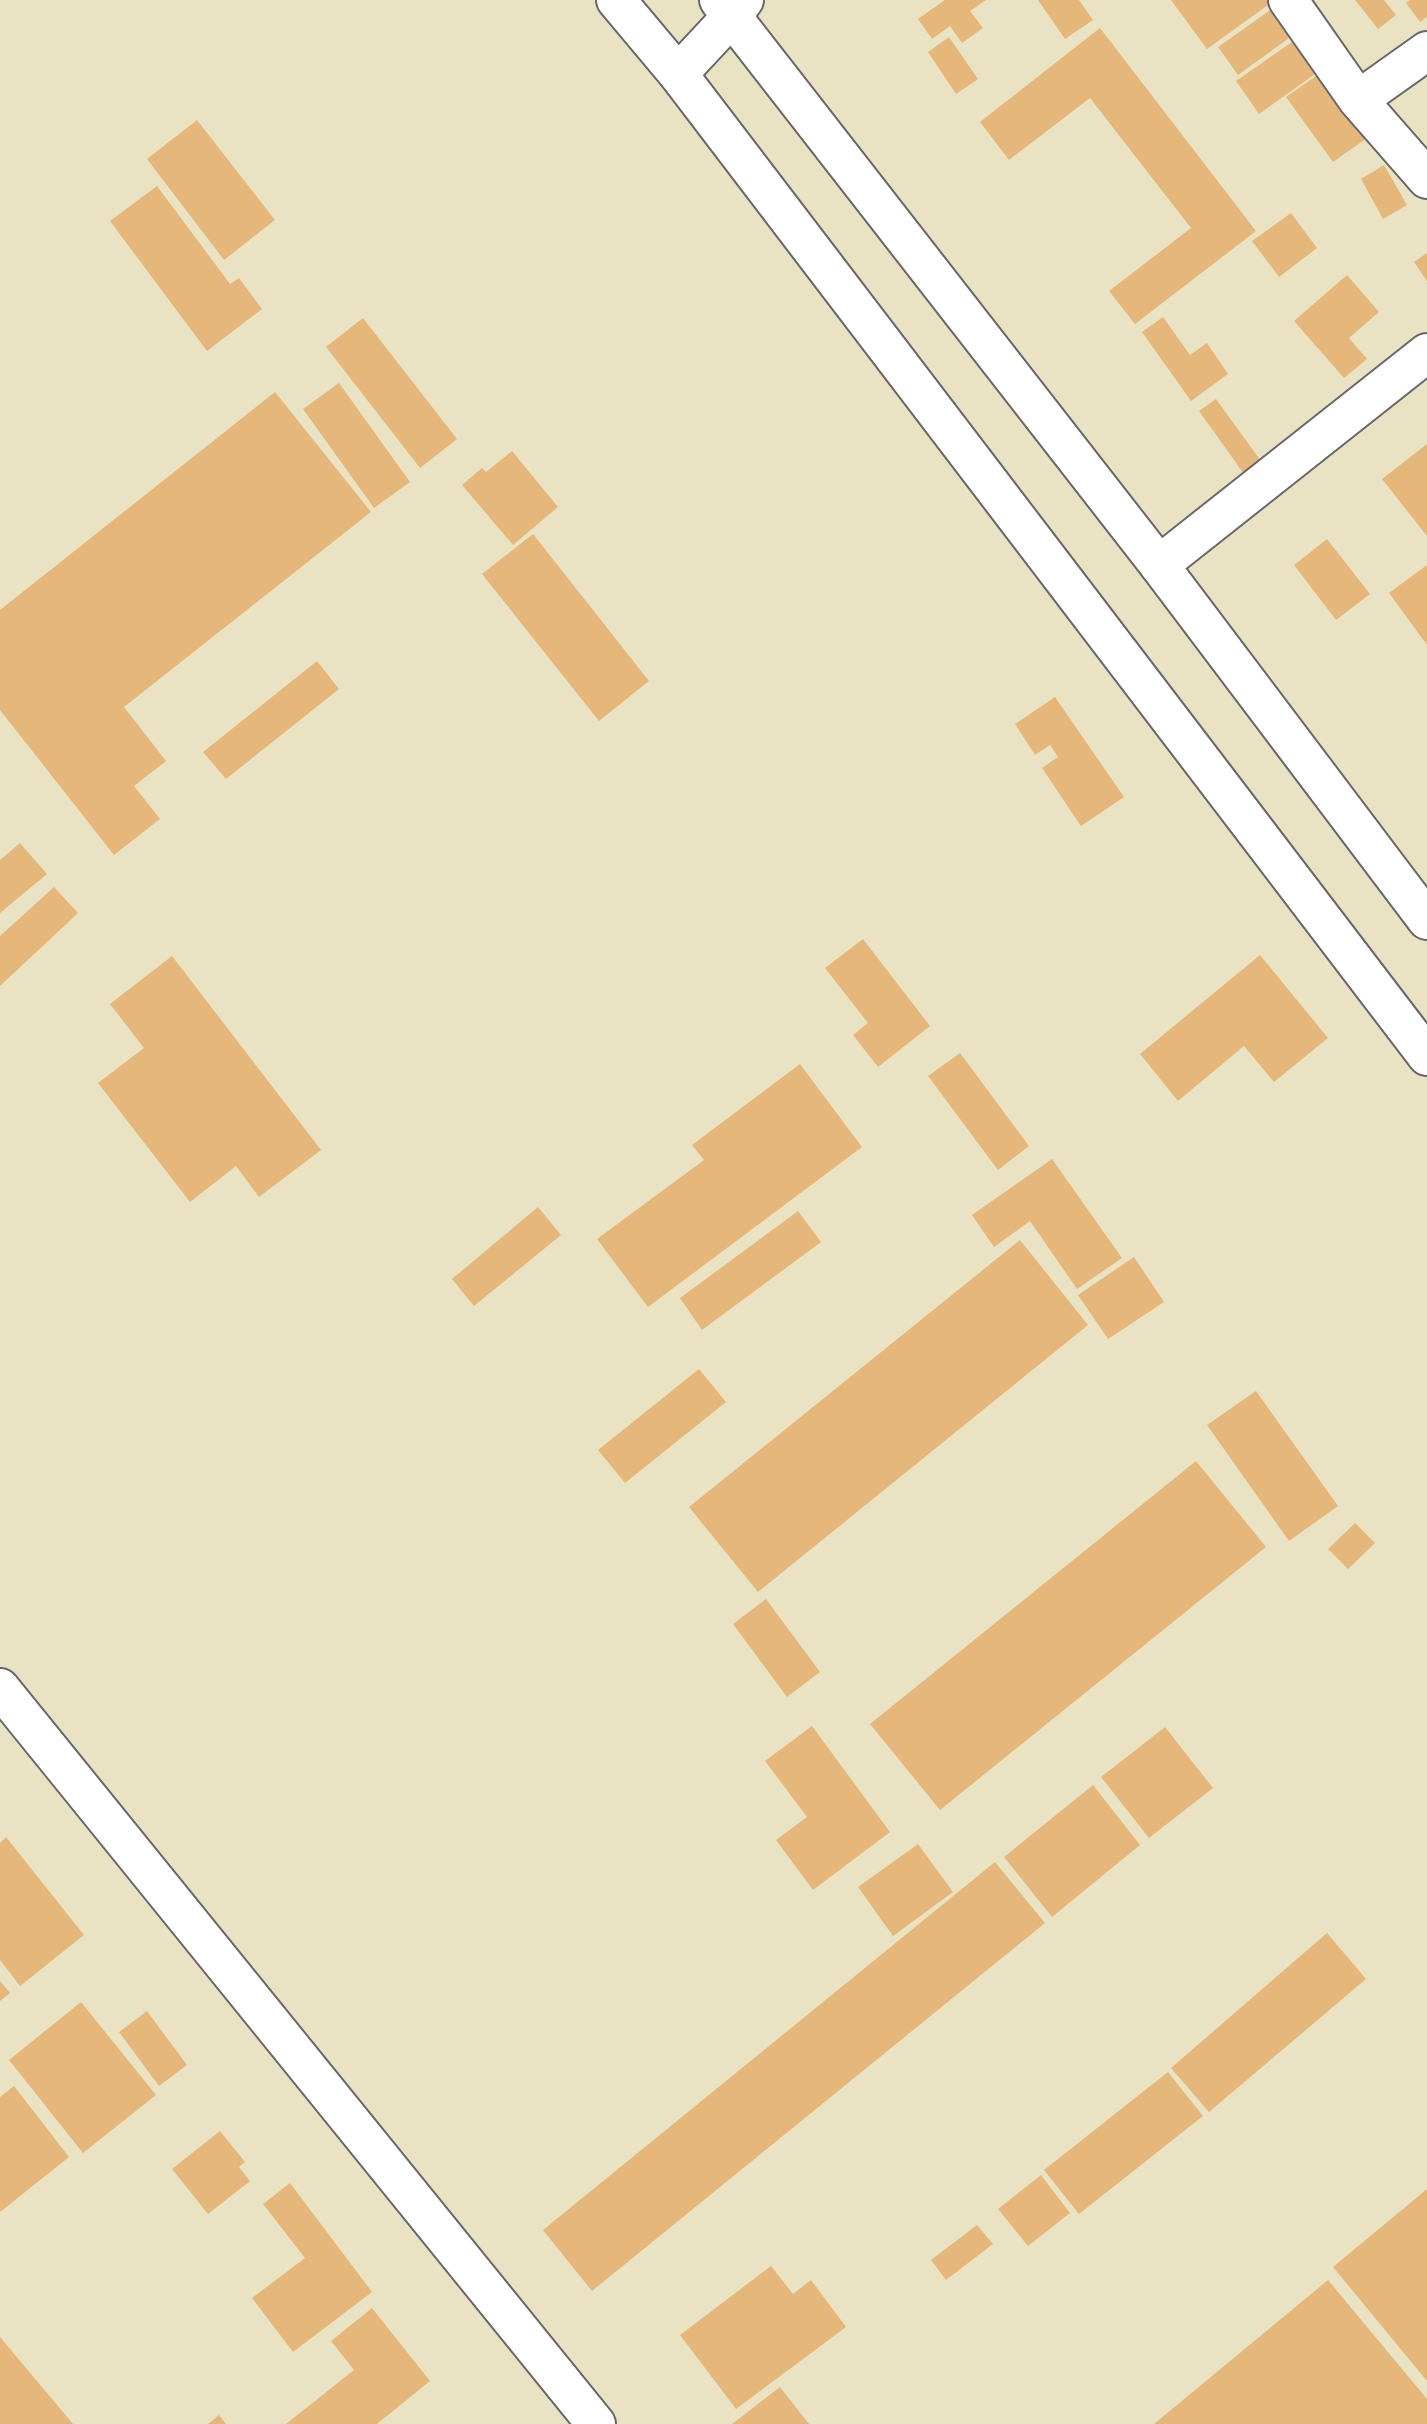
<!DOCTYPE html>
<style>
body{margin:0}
canvas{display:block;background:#e9e3c3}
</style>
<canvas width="1427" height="2424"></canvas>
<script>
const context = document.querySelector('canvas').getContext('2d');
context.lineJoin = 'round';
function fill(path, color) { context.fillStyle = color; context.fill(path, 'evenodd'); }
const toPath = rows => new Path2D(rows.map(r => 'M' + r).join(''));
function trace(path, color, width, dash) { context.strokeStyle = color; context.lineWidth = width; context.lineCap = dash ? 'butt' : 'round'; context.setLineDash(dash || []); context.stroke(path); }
fill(toPath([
 [945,0,986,0,970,11,983,28,962,43,950,26,932,39,918,19],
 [1038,0,1079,0,1093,20,1065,39],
 [1171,0,1275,0,1207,49],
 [1355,0,1384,0,1396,15,1378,29],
 [1410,0,1427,0,1427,17,1420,22,1406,3],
 [1276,6,1296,33,1238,75,1218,47],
 [1100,28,1256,231,1135,324,1109,291,1191,228,1090,98,1009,160,980,122],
 [1302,35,1325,67,1259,114,1236,81],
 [949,37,978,79,956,94,928,52],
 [1319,74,1367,138,1333,162,1286,97],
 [197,120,275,220,224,260,147,159],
 [1384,165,1407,205,1383,219,1361,179],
 [157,186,230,284,239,278,262,309,207,351,110,221],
 [1291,213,1317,248,1279,277,1252,241],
 [1427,253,1427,281,1414,262],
 [1347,275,1379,312,1349,338,1367,359,1344,378,1294,321],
 [1163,317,1190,355,1207,343,1228,374,1191,401,1142,332],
 [363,318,457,439,420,468,326,347],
 [339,383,410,482,374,508,303,409],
 [275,392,371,512,124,707,166,761,134,786,160,819,114,855,0,710,0,610],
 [1216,399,1261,461,1244,474,1199,411],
 [1427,444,1427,536,1382,479],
 [512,451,558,507,513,545,462,485,482,468,486,472],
 [533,534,649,681,599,721,482,574],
 [1327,539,1370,594,1336,620,1294,565],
 [1427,565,1427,645,1389,593],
 [317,661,339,689,226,779,203,752],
 [1055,697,1124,797,1081,826,1042,768,1058,757,1050,745,1035,755,1015,724],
 [20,843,47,874,0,913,0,860],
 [54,887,78,913,0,986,0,936],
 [863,939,930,1026,878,1067,853,1035,868,1023,825,968],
 [1260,955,1328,1038,1274,1082,1244,1046,1178,1101,1140,1054],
 [172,956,321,1150,259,1197,236,1166,190,1202,98,1083,144,1048,110,1004],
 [960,1053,1029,1146,998,1170,928,1076],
 [800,1064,862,1147,648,1307,597,1239,704,1160,692,1145],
 [1052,1159,1122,1258,1077,1289,1030,1221,994,1247,972,1215],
 [538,1207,561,1235,474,1306,452,1279],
 [798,1211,821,1242,702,1330,680,1298],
 [1020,1240,1088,1325,758,1592,689,1507],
 [1134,1257,1164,1302,1108,1339,1078,1295],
 [699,1369,726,1402,625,1483,598,1450],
 [1256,1391,1338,1506,1289,1541,1207,1425],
 [1196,1461,1266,1547,940,1810,870,1724],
 [1355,1523,1375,1543,1348,1569,1328,1549],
 [766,1599,820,1672,787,1697,733,1624],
 [812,1726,890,1832,813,1890,776,1840,807,1817,765,1761],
 [1165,1727,1213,1788,1149,1838,1101,1777],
 [1093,1785,1140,1845,1052,1917,1004,1857],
 [6,1837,84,1935,20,1986,0,1960,0,1843],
 [918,1844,953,1892,893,1936,858,1887],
 [995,1862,1045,1923,592,2291,543,2230],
 [1327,1933,1366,1979,1209,2112,1171,2068],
 [0,1981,10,1993,0,2001],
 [81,2002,156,2095,83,2153,9,2060],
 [147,2011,187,2065,159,2086,119,2032],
 [1168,2072,1203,2116,1079,2214,1044,2170],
 [14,2086,69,2157,0,2212,0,2097],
 [220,2131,245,2162,239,2167,250,2181,208,2214,172,2169],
 [1041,2175,1070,2213,1028,2246,998,2209],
 [290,2183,372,2292,293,2352,252,2298,305,2258,263,2204],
 [1427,2189,1427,2381,1333,2267],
 [977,2225,993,2244,946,2280,931,2260],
 [771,2266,793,2294,811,2280,846,2327,736,2409,680,2335],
 [1328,2280,1427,2399,1427,2424,1154,2424],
 [372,2308,430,2381,377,2424,286,2424,354,2370,331,2341],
 [0,2337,73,2424,0,2424],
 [780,2387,809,2424,732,2424],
 [219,2415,226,2424,208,2424]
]), '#e6b77a');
const minor = toPath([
 [1288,0,1358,100,1427,179],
 [678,74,732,16,744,0],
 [1358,100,1427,51],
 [1159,565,1427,353],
 [0,1688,596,2424]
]);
const tertiary = toPath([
 [616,0,678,74,1427,1056],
 [719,0,1159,565,1427,920]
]);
trace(minor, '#68666b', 42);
trace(tertiary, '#68666b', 42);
trace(minor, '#fff', 38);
trace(tertiary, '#fff', 38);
</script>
